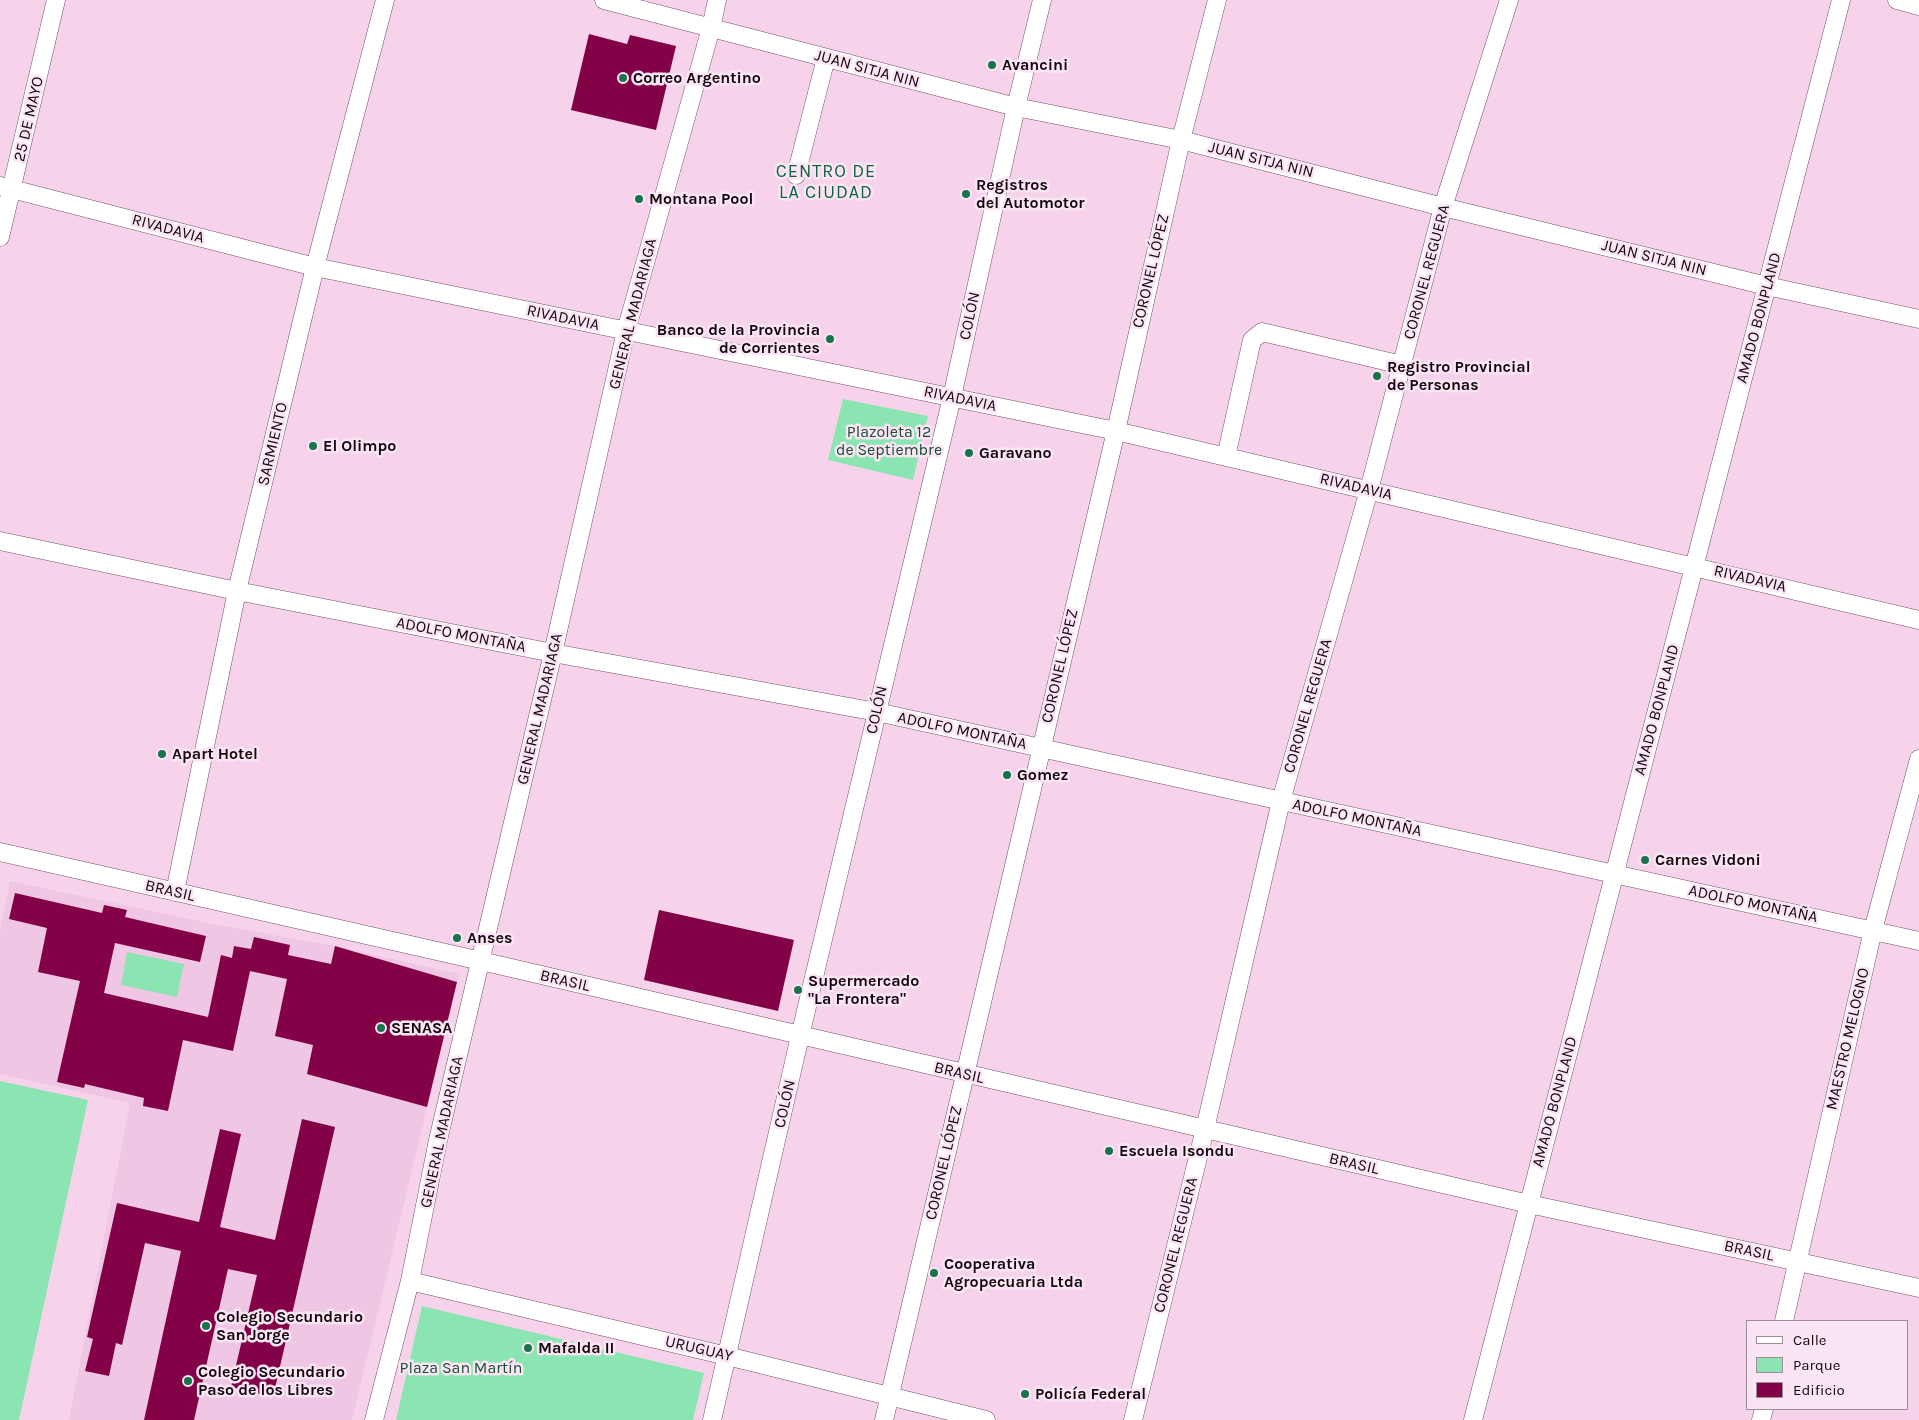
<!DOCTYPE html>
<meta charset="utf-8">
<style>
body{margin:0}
#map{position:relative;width:1919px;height:1420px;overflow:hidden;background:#f7d3eb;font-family:Karla,sans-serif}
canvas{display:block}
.legend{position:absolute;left:1746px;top:1320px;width:162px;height:90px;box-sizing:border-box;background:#fbe5f4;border:1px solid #9e8c98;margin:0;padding:6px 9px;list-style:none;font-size:15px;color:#12070f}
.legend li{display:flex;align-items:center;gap:10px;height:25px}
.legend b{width:25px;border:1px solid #9e8c98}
</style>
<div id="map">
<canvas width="1919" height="1420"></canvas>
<ul class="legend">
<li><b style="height:6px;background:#fff"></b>Calle</li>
<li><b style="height:14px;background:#8be5b2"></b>Parque</li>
<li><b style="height:14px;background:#830247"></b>Edificio</li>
</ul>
</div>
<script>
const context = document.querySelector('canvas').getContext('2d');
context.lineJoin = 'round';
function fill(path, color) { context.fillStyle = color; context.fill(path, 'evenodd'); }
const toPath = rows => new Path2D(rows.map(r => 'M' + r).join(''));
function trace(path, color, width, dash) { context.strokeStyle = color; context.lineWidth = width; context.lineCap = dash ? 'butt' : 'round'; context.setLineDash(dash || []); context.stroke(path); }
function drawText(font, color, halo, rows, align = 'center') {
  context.font = font + ' Karla,sans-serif'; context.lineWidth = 5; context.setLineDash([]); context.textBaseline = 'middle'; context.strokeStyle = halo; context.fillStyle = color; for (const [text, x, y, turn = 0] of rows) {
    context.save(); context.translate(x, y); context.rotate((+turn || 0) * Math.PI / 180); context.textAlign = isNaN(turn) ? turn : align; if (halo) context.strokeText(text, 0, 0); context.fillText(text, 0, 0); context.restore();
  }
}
fill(toPath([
 [10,881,218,925,329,945,459,974,352,1420,69,1420,130,1103,0,1074,0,930]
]), '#efc6e3');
fill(toPath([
 [843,399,928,416,913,480,828,460],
 [127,952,184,964,177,997,121,985],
 [0,1081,88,1100,19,1420,0,1420],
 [422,1306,704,1373,693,1420,396,1420]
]), '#8be5b2');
fill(toPath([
 [589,34,627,44,630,35,676,46,656,130,571,110],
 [15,893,102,913,104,905,127,910,125,917,206,936,200,962,115,943,104,993,208,1017,221,955,232,958,234,946,251,949,254,937,290,945,288,955,331,964,335,946,457,982,427,1107,307,1074,313,1045,275,1036,287,979,250,971,233,1051,183,1040,168,1111,143,1106,144,1098,85,1084,84,1088,57,1082,80,981,38,972,47,928,9,919],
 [659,910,794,940,778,1011,644,980],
 [302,1119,335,1127,273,1397,231,1387,257,1275,228,1269,194,1420,144,1420,181,1251,145,1243,122,1345,116,1343,109,1376,85,1371,93,1339,87,1337,117,1203,199,1222,220,1129,241,1134,220,1227,275,1240]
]), '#830247');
const minor = toPath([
 [604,0,1016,107,1181,140,1443,207,1767,286,1919,319],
 [1897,0,1919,6],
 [796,175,826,58],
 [0,186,315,267,1116,431,1919,620],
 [0,237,56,0],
 [1226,457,1252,340,1262,332,1402,365],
 [0,541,237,591,553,653,877,712,1919,941],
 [0,852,481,961,1529,1204,1919,1288],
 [175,892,237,591,315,267,385,0],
 [410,1281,727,1356,986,1420],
 [1784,1321,1873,930,1919,759],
 [374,1420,410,1281,438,1140,553,653,626,331,711,28,717,0],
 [712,1420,800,1036,952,397,1016,107,1042,0],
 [884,1420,1116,431,1181,140,1217,0],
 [1133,1420,1205,1129,1281,801,1369,490,1443,207,1509,0],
 [1473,1420,1841,0],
 [1761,1420,1764,1409]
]);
trace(minor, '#715368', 19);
trace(minor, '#fff', 18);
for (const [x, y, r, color] of [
 [992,65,5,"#17744a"],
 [623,78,5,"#17744a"],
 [966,194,5,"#17744a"],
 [639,199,5,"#17744a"],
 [830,339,5,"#17744a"],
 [1377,376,5,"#17744a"],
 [313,446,5,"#17744a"],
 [969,453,5,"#17744a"],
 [162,754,5,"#17744a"],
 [1007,775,5,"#17744a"],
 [1645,860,5,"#17744a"],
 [457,938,5,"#17744a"],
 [798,990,5,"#17744a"],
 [381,1028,5,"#17744a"],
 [1109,1151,5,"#17744a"],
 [934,1273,5,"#17744a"],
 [206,1326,5,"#17744a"],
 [528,1348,5,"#17744a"],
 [188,1381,5,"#17744a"],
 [1025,1394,5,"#17744a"]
]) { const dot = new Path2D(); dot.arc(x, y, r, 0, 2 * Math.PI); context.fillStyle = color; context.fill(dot); trace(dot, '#fbe5f4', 2); }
drawText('bold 16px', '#12070f', '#fbe5f4', [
 ["Avancini",1002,65],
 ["Correo Argentino",633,78],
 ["Registros",976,185],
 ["del Automotor",976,203],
 ["Montana Pool",649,199],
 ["Banco de la Provincia",820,330,"right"],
 ["de Corrientes",820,348,"right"],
 ["Registro Provincial",1387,367],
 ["de Personas",1387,385],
 ["El Olimpo",323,446],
 ["Garavano",979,453],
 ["Apart Hotel",172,754],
 ["Gomez",1017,775],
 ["Carnes Vidoni",1655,860],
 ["Anses",467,938],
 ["Supermercado",808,981],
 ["\"La Frontera\"",808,999],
 ["SENASA",391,1028],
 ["Escuela Isondu",1119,1151],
 ["Cooperativa",944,1264],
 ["Agropecuaria Ltda",944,1282],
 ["Colegio Secundario",216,1317],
 ["San Jorge",216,1335],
 ["Mafalda II",538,1348],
 ["Colegio Secundario",198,1372],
 ["Paso de los Libres",198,1390],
 ["Policía Federal",1035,1394]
], 'left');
drawText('16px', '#12070f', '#fbe5f4', [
 ["JUAN SITJA NIN",867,69,15],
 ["25 DE MAYO",29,119,-77],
 ["JUAN SITJA NIN",1261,160,14],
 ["RIVADAVIA",168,229,15],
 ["JUAN SITJA NIN",1654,258,14],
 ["CORONEL LÓPEZ",1151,271,-77],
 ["CORONEL REGUERA",1427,272,-75],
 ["GENERAL MADARIAGA",633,314,-76],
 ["COLÓN",970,316,-78],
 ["RIVADAVIA",563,318,12],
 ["AMADO BONPLAND",1759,318,-75],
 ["RIVADAVIA",960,399,12],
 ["SARMIENTO",273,444,-77],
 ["RIVADAVIA",1356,487,13],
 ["RIVADAVIA",1750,579,13],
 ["ADOLFO MONTAÑA",461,635,11],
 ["CORONEL LÓPEZ",1060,666,-77],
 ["CORONEL REGUERA",1308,706,-74],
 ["GENERAL MADARIAGA",540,709,-77],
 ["COLÓN",877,710,-77],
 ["AMADO BONPLAND",1657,710,-75],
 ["ADOLFO MONTAÑA",962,731,12],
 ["ADOLFO MONTAÑA",1357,818,12],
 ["BRASIL",170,891,13],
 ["ADOLFO MONTAÑA",1753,904,12],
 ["BRASIL",565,981,13],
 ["MAESTRO MELOGNO",1848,1039,-77],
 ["BRASIL",959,1073,13],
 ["AMADO BONPLAND",1555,1102,-75],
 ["COLÓN",785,1104,-77],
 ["GENERAL MADARIAGA",442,1132,-78],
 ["CORONEL LÓPEZ",944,1163,-77],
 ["BRASIL",1354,1164,13],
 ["CORONEL REGUERA",1176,1245,-76],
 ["BRASIL",1749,1251,12],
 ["URUGUAY",699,1349,13]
]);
drawText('16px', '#164f33', '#fbe5f4', [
 ["Plazoleta 12",889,432],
 ["de Septiembre",889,450],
 ["Plaza San Martín",461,1368]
]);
context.letterSpacing = '1px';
drawText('18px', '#0d653f', '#fbe5f4', [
 ["CENTRO DE",826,172],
 ["LA CIUDAD",826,193]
]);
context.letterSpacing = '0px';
</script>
